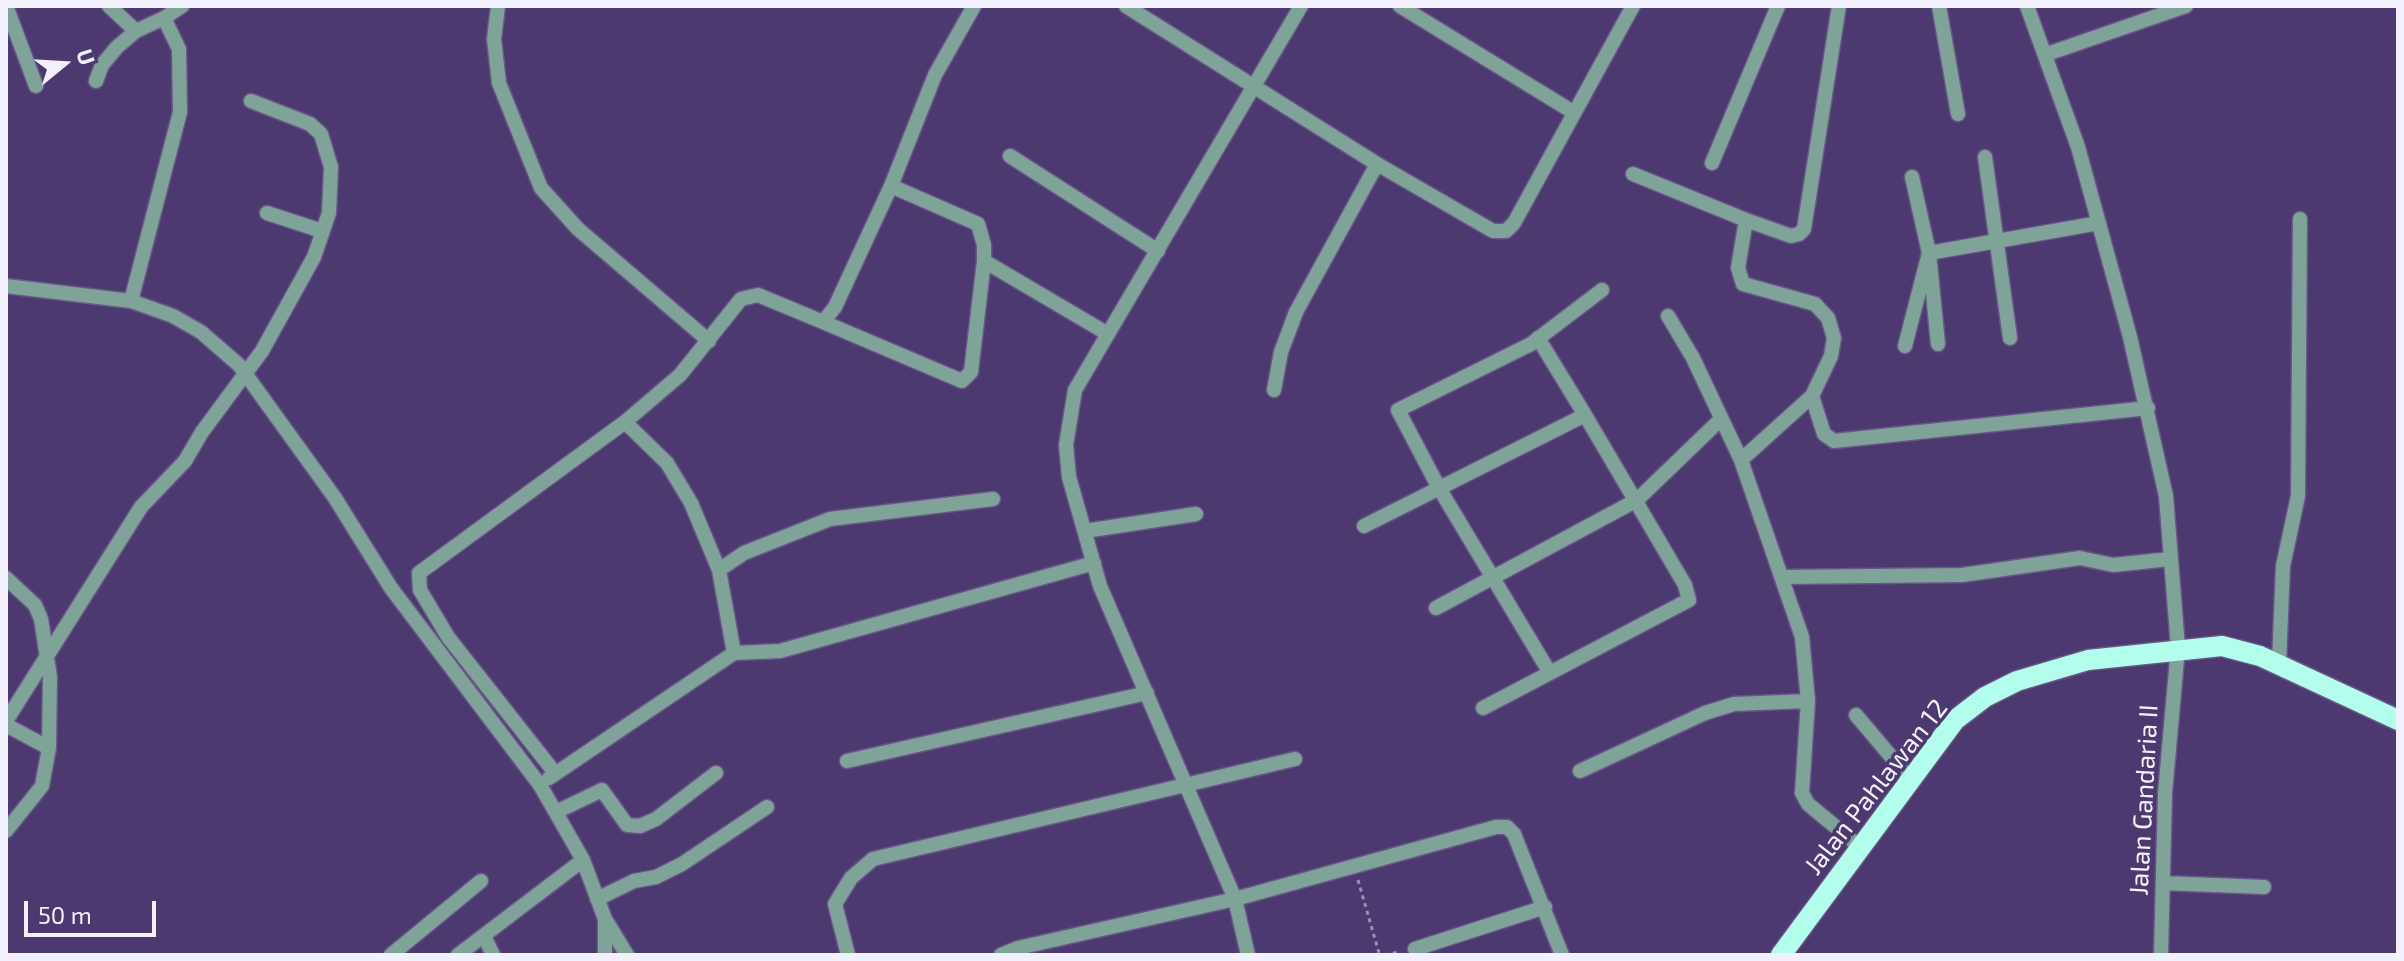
<!DOCTYPE html>
<style>
body{margin:0}
#map{position:relative;width:2404px;height:961px;overflow:hidden;background:#4c396f;font-family:"Exo 2",sans-serif}
canvas{display:block}
.frame{position:absolute;inset:0;border:8px solid #f3f0fd;pointer-events:none}
.north{position:absolute;left:24px;top:24px;width:80px;height:80px;-webkit-text-stroke:6px #4c396f;paint-order:stroke;rotate:72deg;font-size:22px;font-weight:700;line-height:32px;text-align:center;color:#f3f0fd}
.north::after{content:'';display:block;margin:auto;width:28px;height:36px;background:#f3f0fd;clip-path:polygon(50% 0,100% 100%,50% 72%,0 100%)}
.scale{position:absolute;left:24px;top:901px;width:132px;height:36px;box-sizing:border-box;border:4px solid #f3f0fd;border-top:0;padding-left:10px;font-size:24px;line-height:28px;white-space:nowrap;color:#f3f0fd;-webkit-text-stroke:6px #4c396f;paint-order:stroke}
</style>
<div id="map">
<canvas width="2404" height="961"></canvas>
<div class="frame"></div>
<div class="north">U</div>
<div class="scale">50 m</div>
</div>
<script>
const context = document.querySelector('canvas').getContext('2d');
context.lineJoin = 'round';
const toPath = rows => new Path2D(rows.map(r => 'M' + r).join(''));
function trace(path, color, width, dash) { context.strokeStyle = color; context.lineWidth = width; context.lineCap = dash ? 'butt' : 'round'; context.setLineDash(dash || []); context.stroke(path); }
function drawText(font, color, halo, rows, align = 'center') {
  context.font = font + ' "Exo 2",sans-serif'; context.lineWidth = 7; context.setLineDash([]); context.textBaseline = 'middle'; context.strokeStyle = halo; context.fillStyle = color; for (const [text, x, y, turn = 0] of rows) {
    context.save(); context.translate(x, y); context.rotate((+turn || 0) * Math.PI / 180); context.textAlign = isNaN(turn) ? turn : align; if (halo) context.strokeText(text, 0, 0); context.fillText(text, 0, 0); context.restore();
  }
}
const minor = toPath([
 [109,6,136,31],
 [498,6,494,39,499,83,541,188,578,229,709,341],
 [1126,6,1377,164,1493,231,1506,231,1514,223,1633,6],
 [1400,6,1573,112],
 [1939,6,1958,114],
 [2027,6,2078,147,2130,337,2166,496,2178,648,2165,793,2161,955],
 [8,11,36,86],
 [2047,54,2186,6],
 [96,81,102,65,117,47,136,31,164,18],
 [1010,156,1158,251],
 [1985,157,2010,338],
 [1712,163,1778,6],
 [1633,174,1746,220,1791,236,1799,234,1804,229,1839,6],
 [891,186,978,224,984,245,984,261,1108,334],
 [267,213,322,231],
 [6,286,131,301,173,316,201,332,239,365,335,498,391,588,540,785,583,860,605,919,627,955],
 [131,301,180,112,179,49,164,18,182,6],
 [1668,316,1693,358,1741,460,1802,637,1808,701,1802,793,1808,804,1860,847],
 [823,322,962,381,971,372,984,261],
 [1538,338,1585,415],
 [1938,344,1929,253,2099,223],
 [1905,346,1929,253,1912,177],
 [1274,390,1281,352,1296,312,1377,164],
 [1812,396,1824,434,1834,441,2148,408],
 [625,422,667,463,691,503,719,570,734,653],
 [1741,460,1812,396,1831,356,1834,338,1828,318,1815,304,1743,284,1738,268,1746,220],
 [1364,526,1585,415,1685,585,1689,600,1483,708],
 [1085,531,1196,514],
 [719,570,744,553,830,519,993,499],
 [1782,577,1962,575,2080,558,2113,565,2170,559],
 [6,578,35,605,41,619,50,677,49,748,42,786,6,831],
 [1436,608,1637,500,1720,420],
 [2279,664,2283,566,2298,496,2300,219],
 [1550,673,1439,488,1398,410,1531,344,1602,290],
 [1856,715,1910,779],
 [6,721,141,507,185,461,202,432,262,351,314,257,329,213,330,192,331,167,321,134,310,124,251,101],
 [6,725,49,748],
 [847,761,1147,693],
 [1580,771,1705,713,1734,704,1808,701],
 [555,773,448,637,420,590,419,573,625,422,680,375,741,299,758,295,823,322,835,307,891,186,935,75,974,6],
 [549,778,734,653,780,651,1094,563],
 [556,812,602,790,627,825,640,826,656,819,716,773],
 [2163,883,2264,887],
 [597,899,634,881,656,877,682,864,767,807],
 [605,919,605,955],
 [484,936,493,955],
 [1415,949,1545,907],
 [391,955,481,881],
 [458,955,583,860],
 [848,955,835,904,851,878,873,859,1295,759],
 [1001,955,1018,948,1235,899,1496,827,1507,827,1514,834,1562,955],
 [1248,955,1235,899,1100,586,1069,477,1066,445,1075,390,1301,6]
]);
const major = toPath([
 [1781,955,1955,720,1985,697,2017,681,2088,660,2222,646,2260,656,2398,720]
]);
trace(minor, '#675686', 17);
trace(major, '#675686', 23);
trace(toPath([
 [1358,880,1379,953,1383,955],
 [1385,955,1399,952]
]), '#9c91b3', 3, [4, 4]);
trace(minor, '#7fa299', 14);
trace(major, '#b3fdec', 20);
drawText('26px', '#f3f0fd', '#4c396f', [
 ["Jalan Pahlawan 12",1876,787,-52],
 ["Jalan Gandaria II",2144,800,-87]
]);
</script>
